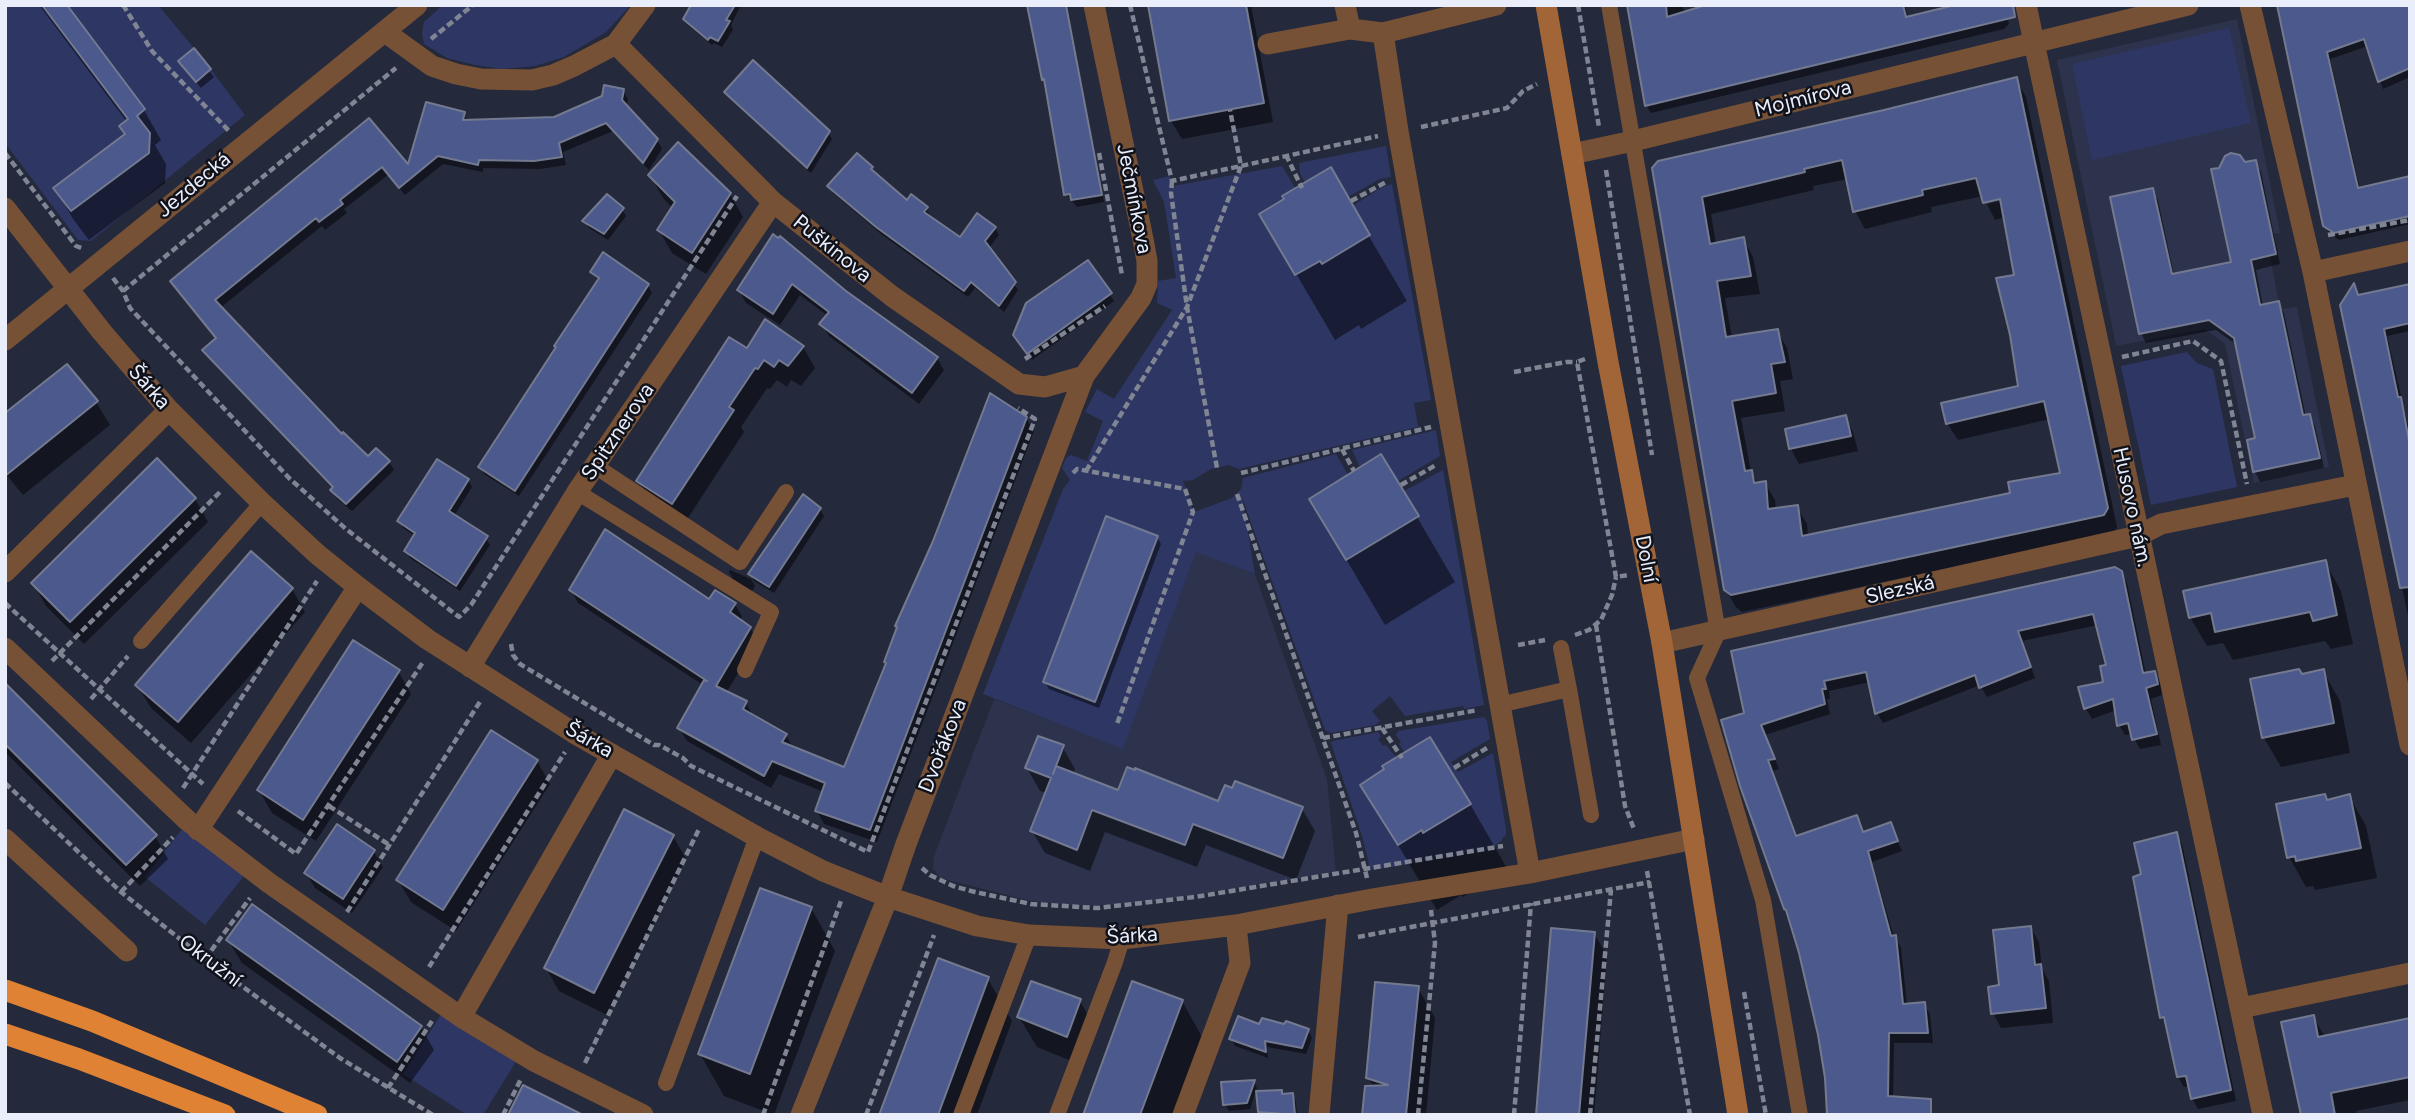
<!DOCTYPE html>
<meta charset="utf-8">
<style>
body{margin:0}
#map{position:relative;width:2415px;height:1120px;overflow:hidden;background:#24293c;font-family:Figtree,sans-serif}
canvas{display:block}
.frame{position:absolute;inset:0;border:7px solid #eaeefa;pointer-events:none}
</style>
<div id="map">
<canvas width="2415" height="1120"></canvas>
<div class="frame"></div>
</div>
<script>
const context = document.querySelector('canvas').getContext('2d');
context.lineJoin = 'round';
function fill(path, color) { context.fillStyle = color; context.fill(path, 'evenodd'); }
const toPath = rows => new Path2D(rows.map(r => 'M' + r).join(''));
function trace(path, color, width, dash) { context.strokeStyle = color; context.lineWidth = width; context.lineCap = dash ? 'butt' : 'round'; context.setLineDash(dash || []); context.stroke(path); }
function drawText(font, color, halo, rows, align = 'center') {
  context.font = font + ' Figtree,sans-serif'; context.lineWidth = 5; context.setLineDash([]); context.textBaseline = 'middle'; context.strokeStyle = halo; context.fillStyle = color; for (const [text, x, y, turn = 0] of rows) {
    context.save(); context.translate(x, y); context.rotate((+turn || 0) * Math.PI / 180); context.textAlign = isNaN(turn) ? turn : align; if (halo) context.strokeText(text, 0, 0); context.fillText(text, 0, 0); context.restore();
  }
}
fill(toPath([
 [2237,19,2280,233,2272,234,2270,256,2280,309,2297,307,2329,467,2254,483,2225,344,2205,329,2116,346,2057,60],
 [1196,551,1255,574,1327,779,1336,872,1150,902,1079,906,1031,901,940,878,933,868,934,856,994,699,1123,748]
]), '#2d334c');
fill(toPath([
 [5,5,158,5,203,59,245,115,91,241,78,240,5,143],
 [443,5,631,5,606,32,564,57,535,66,502,69,475,65,447,58,424,44,422,33,424,22],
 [2229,28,2251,123,2092,160,2072,64],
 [1386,146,1391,177,1380,179,1348,197,1354,205,1384,186,1392,184,1431,400,1414,403,1418,427,1239,469,1229,465,1211,469,1193,480,1183,481,1194,512,1232,498,1241,489,1243,478,1336,454,1348,475,1360,467,1352,450,1436,430,1440,456,1398,481,1404,491,1443,470,1484,705,1464,709,1463,706,1405,716,1390,696,1372,711,1380,721,1375,725,1331,733,1325,730,1242,497,1255,574,1196,552,1123,749,983,694,1063,489,1070,480,1062,468,1066,458,1071,455,1087,461,1103,421,1085,412,1097,389,1114,399,1172,310,1157,303,1158,281,1176,278,1164,202,1153,180,1170,176,1173,186,1282,166,1297,191,1306,185,1300,173,1299,163],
 [2187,352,2197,363,2213,369,2237,487,2151,505,2121,366],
 [1484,717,1487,721,1490,739,1451,762,1458,772,1493,753,1506,829,1506,834,1501,841,1491,849,1374,870,1370,868,1362,836,1331,743,1333,741,1378,732,1381,737,1378,739,1383,746,1386,745,1398,760,1406,755,1399,744,1401,742,1396,735,1398,731],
 [186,824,247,872,205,925,145,877],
 [442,1013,517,1060,483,1115,467,1115,403,1074]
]), '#2e3764');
fill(toPath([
 [39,5,65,5,144,110,161,140,155,145,166,164,165,183,89,240,73,219,56,189,126,136,127,122],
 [694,5,741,5,731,25,733,30,722,47,714,43,712,45,689,26,685,19],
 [1027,5,1067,5,1104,202,1077,207,1066,194,1046,84],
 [1149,5,1251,5,1273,122,1182,139,1171,121],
 [1626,5,1682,5,1685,13,1846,5,1905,5,1908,18,2005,5,2009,24,2004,29,1651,113,1646,105,1631,13],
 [2279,5,2410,6,2410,77,2383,89,2368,46,2330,59,2360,189,2410,177,2410,224,2339,240,2329,233,2325,225],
 [194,51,214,77,201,88,185,69],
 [2016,79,2026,97,2117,527,2114,533,1742,612,1736,607,1725,589,1654,168],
 [1848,179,1855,211,1865,229,1932,212,1931,207,1983,196,1995,220,2005,217,2016,276,2020,388,1947,423,1958,440,2050,419,2062,474,2012,494,1808,536,1807,524,1797,507,1776,510,1775,500,1765,483,1758,484,1751,472,1741,418,1785,411,1780,381,1793,379,1787,348,1777,331,1732,338,1725,298,1760,294,1753,257,1743,239,1716,244,1711,214,1814,190,1813,186],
 [2008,195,2009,199,1987,204,1987,200],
 [623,91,628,99,626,107,657,140,662,149,649,170,613,131,563,152,566,165,540,169,483,168,483,172,443,164,405,195,388,175,344,209,347,213,325,230,322,226,220,308,342,436,368,458,389,462,394,470,352,511,337,499,333,489,210,359,205,350,217,339,172,281,369,120,409,167,464,114,468,122,554,118],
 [726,92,828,132,832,139,811,173,730,99],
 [2255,162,2261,172,2280,264,2256,270,2263,306,2279,303,2284,313,2306,417,2310,416,2315,426,2324,468,2260,482,2255,472,2249,441,2257,440,2237,345,2216,330,2146,343,2141,333,2152,190,2158,200,2174,275,2233,263,2245,164],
 [872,168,876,175,907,202,926,208,930,215,929,218,960,239,995,228,999,235,989,248,1018,290,1004,312,975,288,968,297,881,234,833,193,829,186],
 [1330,170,1407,301,1361,329,1359,325,1335,340,1261,214],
 [650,175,730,194,743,217,706,274,672,253,659,230,673,208,663,198],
 [622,209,626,216,608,240,589,228,585,221],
 [774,237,937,358,944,370,919,404,829,336,822,324,828,316,800,295,780,325,746,303,739,290],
 [603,254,648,286,652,293,519,496,484,474,480,467,599,282,592,272],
 [1088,262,1114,301,1032,360,1019,342],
 [2410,286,2410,331,2387,336,2410,434,2410,625,2342,306,2354,287,2359,297],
 [803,347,815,368,801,386,791,380,787,387,777,380,770,389,767,388,741,427,744,432,684,524,651,502,639,481,747,350],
 [67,366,96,402,110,425,23,495,5,473],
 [1845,417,1853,432,1858,451,1799,464,1791,449,1787,430],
 [1026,418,1034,431,877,842,824,824,817,811,824,792,779,774,771,788,687,741,679,728,703,685,578,603,571,590,735,604,742,617,740,621,750,628,758,641,726,693,746,703,753,716,786,735,793,748,845,770,934,542],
 [468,480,472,487,454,516,486,538,490,545,460,591,410,558,406,551,415,536,403,528,399,521],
 [195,499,208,522,84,644,46,606,33,583],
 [1311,500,1417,517,1455,582,1385,625],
 [820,509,824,516,774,593,754,581,750,574],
 [1157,537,1161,544,1099,708,1049,689,1045,682],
 [2325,562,2341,591,2353,644,2331,649,2325,641,2233,660,2223,643,2207,646,2190,617],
 [730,570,751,579,755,586,752,591,733,579,729,572],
 [2120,572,2127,583,2146,675,2154,673,2160,683,2162,695,2151,699,2161,745,2140,749,2132,734,2125,735,2119,725,2117,710,2092,719,2086,709,2081,688,2105,683,2108,666,2098,625,2022,641,2035,678,1987,697,1980,685,1883,723,1877,713,1870,682,1829,691,1830,699,1827,699,1830,714,1765,735,1779,769,1773,771,1797,837,1856,817,1864,834,1890,825,1902,851,1872,862,1894,937,1901,947,1907,1005,1924,1004,1930,1014,1933,1043,1894,1043,1893,1098,1926,1100,1932,1115,1829,1115,1827,1078,1820,1034,1733,652],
 [292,589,305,612,191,743,151,708,137,685],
 [398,671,411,694,316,841,272,813,259,790],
 [2323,671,2340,701,2350,753,2281,767,2264,738,2301,676],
 [5,692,155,836,168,859,140,886,5,752],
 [1062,746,1075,769,1073,775,1119,792,1218,803,1302,809,1315,831,1296,880,1206,845,1197,867,1105,832,1090,871,1045,853,1032,831,1047,793,1040,791,1027,768],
 [537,761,550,784,456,931,411,902,398,880],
 [1362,785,1470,804,1508,870,1463,897,1461,895,1437,910],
 [2349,796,2366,826,2377,878,2315,890,2313,886,2306,887,2289,857,2328,801],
 [337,827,374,852,383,867,352,913,315,888,306,873],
 [2176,834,2182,844,2236,1101,2198,1109,2192,1099,2190,1086,2184,1087,2178,1077,2168,1029,2162,1017,2143,876],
 [673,836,686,859,607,1015,559,991,546,968],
 [811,908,835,951,774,1115,724,1096,700,1054],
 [2030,927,2039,942,2042,969,2049,981,2053,1023,2001,1028,1993,1013],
 [1594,933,1607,956,1594,1115,1538,1115],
 [228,940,421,1027,434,1050,410,1083,242,963],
 [988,979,1012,1021,977,1115,881,1115],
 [1418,988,1435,1018,1426,1115,1364,1115,1374,1088,1368,1077],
 [1080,1001,1097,1031,1084,1066,1037,1047,1019,1017],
 [1182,1001,1206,1044,1180,1115,1083,1115],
 [2313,1017,2325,1037,2410,1019,2410,1100,2356,1111,2357,1115,2303,1115],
 [1260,1027,1308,1030,1312,1038,1306,1054,1267,1047,1268,1058,1235,1046,1231,1039],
 [1254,1082,1257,1088,1250,1109,1229,1111,1225,1104],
 [1292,1095,1296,1102,1297,1115,1262,1115,1260,1112,1283,1096]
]), '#0007');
const building = toPath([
 [42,5,67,5,145,109,137,116,150,133,149,153,71,211,53,188,125,134,119,126,128,119,42,5],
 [691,5,735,5,726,20,730,21,718,41,710,37,708,40,683,19,691,5],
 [1027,5,1066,5,1102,195,1071,200,1070,194,1064,195,1044,79,1042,80,1027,5],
 [1148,5,1246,5,1264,103,1169,121,1148,5],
 [1627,5,1666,5,1667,17,1706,5,1903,5,1906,17,1955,5,2013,5,2015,17,1645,106,1627,5],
 [2277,5,2410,5,2410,68,2378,82,2364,39,2327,52,2358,188,2410,176,2410,216,2334,233,2323,226,2277,5],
 [194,48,211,69,196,82,178,61,194,48],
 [753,60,830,131,807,168,724,92,753,60],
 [2017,77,2108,508,2104,515,1731,595,1724,590,1652,168,1658,161,1884,110,2017,77],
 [1842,160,1853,212,1923,195,1922,190,1976,178,1983,203,2000,199,2014,275,1996,278,2010,335,2018,386,1941,403,1946,424,2044,401,2060,473,2008,482,2010,493,1802,536,1798,505,1768,509,1766,481,1754,483,1752,470,1745,471,1732,401,1776,393,1771,364,1785,362,1781,344,1778,329,1726,337,1717,281,1751,276,1744,237,1710,244,1702,197,1805,172,1804,169,1842,160],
 [604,85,624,89,622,100,658,139,643,163,606,123,559,143,562,157,534,161,479,160,478,165,438,156,399,188,382,167,340,200,343,204,319,222,316,218,215,300,342,434,343,432,368,456,376,448,390,461,346,504,330,490,333,487,202,350,216,338,170,281,369,118,408,164,426,102,465,112,463,120,554,117,602,96,604,85],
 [678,142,731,193,692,253,657,230,675,202,648,175,678,142],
 [857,153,873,167,871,169,907,200,911,194,928,207,924,212,960,237,977,213,996,227,985,241,1016,282,999,306,971,282,964,291,876,227,827,186,857,153],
 [2231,153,2240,155,2245,162,2256,160,2276,254,2251,260,2260,305,2279,301,2303,415,2310,414,2320,458,2253,472,2247,440,2255,438,2234,338,2209,320,2139,334,2110,197,2153,188,2172,274,2231,262,2211,169,2219,168,2225,156,2231,153],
 [1331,167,1370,235,1322,264,1320,261,1295,275,1259,214,1284,199,1282,196,1331,167],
 [607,194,624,208,604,234,582,221,607,194],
 [773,234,778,238,780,236,846,291,938,357,912,393,819,324,829,312,792,284,773,314,737,290,773,234],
 [603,252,649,284,515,491,478,467,556,347,554,346,599,278,590,272,603,252],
 [1088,260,1112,293,1027,354,1013,335,1026,303,1088,260],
 [2354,283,2358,295,2410,284,2410,323,2384,329,2398,397,2401,397,2410,447,2410,587,2400,588,2340,305,2354,283],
 [765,319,804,346,788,366,779,360,774,367,764,360,758,369,755,368,729,407,734,410,672,504,636,481,729,337,747,348,765,319],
 [67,364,98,401,5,476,5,413,67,364],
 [990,393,1027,417,870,830,815,811,825,783,772,761,764,776,677,728,704,680,707,681,569,590,605,529,709,599,715,590,736,603,730,612,751,627,716,686,747,701,743,709,787,734,782,742,844,767,886,663,884,662,897,627,895,626,933,541,990,393],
 [1846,415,1851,436,1789,449,1785,429,1846,415],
 [1381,454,1419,516,1346,560,1309,499,1381,454],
 [157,458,196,498,70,622,31,583,157,458],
 [437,459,469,479,449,511,488,536,456,586,404,551,415,533,397,521,437,459],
 [803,494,821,508,769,587,748,574,803,494],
 [1106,516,1158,536,1095,702,1043,682,1106,516],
 [251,551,293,588,178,722,135,685,251,551],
 [2326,560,2337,615,2313,621,2310,612,2215,632,2211,613,2189,618,2183,591,2326,560],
 [2115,567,2122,571,2143,673,2155,671,2158,684,2146,688,2157,734,2132,740,2128,723,2117,726,2113,699,2084,709,2078,687,2103,682,2100,666,2106,665,2093,614,2018,631,2031,667,1979,688,1975,675,1875,714,1866,672,1824,681,1826,689,1822,689,1825,704,1761,725,1775,759,1768,760,1796,836,1857,815,1863,832,1891,822,1898,841,1868,851,1891,936,1896,935,1903,1004,1925,1002,1928,1033,1889,1033,1888,1096,1931,1099,1931,1115,1827,1115,1825,1078,1818,1035,1799,953,1786,910,1784,909,1740,786,1721,720,1744,713,1731,651,2115,567],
 [353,640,400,670,303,820,257,790,353,640],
 [2299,669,2302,674,2324,669,2334,723,2262,738,2250,679,2299,669],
 [5,683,157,835,126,865,5,744,5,683],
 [491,730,538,760,443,910,396,880,491,730],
 [1038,736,1064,745,1053,774,1056,766,1118,790,1127,767,1135,770,1135,768,1218,801,1225,785,1232,788,1235,781,1303,807,1283,858,1193,824,1185,845,1092,810,1077,850,1030,831,1051,778,1025,768,1038,736],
 [1430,737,1471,804,1423,833,1422,830,1398,845,1360,785,1384,769,1382,766,1430,737],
 [2325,794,2327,800,2350,794,2361,848,2296,861,2295,856,2287,858,2276,804,2325,794],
 [624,809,674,835,594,993,544,968,624,809],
 [337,824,375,850,343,899,304,873,337,824],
 [2177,832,2231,1090,2191,1099,2186,1076,2177,1077,2164,1017,2160,1018,2133,877,2141,874,2134,843,2177,832],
 [760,888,812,907,750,1074,698,1054,760,888],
 [252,904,422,1026,397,1062,226,940,252,904],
 [2031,926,2035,965,2041,964,2046,1008,1991,1014,1988,987,1999,985,1993,930,2031,926],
 [1551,928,1595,932,1579,1115,1536,1115,1551,928],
 [938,958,989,977,958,1061,938,1115,879,1115,938,958],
 [1031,981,1081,999,1067,1037,1017,1017,1031,981],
 [1132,981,1183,1000,1152,1083,1140,1115,1083,1115,1132,981],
 [1375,982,1419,986,1406,1115,1362,1115,1365,1086,1388,1085,1366,1078,1375,982],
 [2314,1015,2318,1037,2410,1018,2410,1077,2331,1093,2335,1115,2301,1115,2281,1022,2314,1015],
 [1238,1016,1259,1024,1262,1018,1284,1024,1286,1021,1309,1029,1302,1048,1265,1041,1266,1052,1229,1039,1238,1016],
 [1255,1080,1247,1103,1223,1105,1221,1082,1255,1080],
 [523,1085,583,1115,508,1115,523,1085],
 [1282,1090,1282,1094,1293,1093,1295,1115,1258,1112,1256,1091,1282,1090]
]);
fill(building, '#4c598d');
trace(building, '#737a90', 2);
trace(toPath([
 [123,5,152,51,230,132],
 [1130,5,1172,181,1378,136],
 [1578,5,1599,127],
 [431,39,473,5],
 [1421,127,1507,108,1523,91,1537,84],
 [5,153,76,246,84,249],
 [1099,153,1122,275],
 [1286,155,1302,188],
 [1606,170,1652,455],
 [1172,181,1171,193,1187,307,1217,468],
 [1351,201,1386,182],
 [2328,235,2410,220],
 [113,278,123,291,130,308,289,478,346,529,459,617,471,605,737,196],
 [123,291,396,68],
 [2122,357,2193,341,2221,361,2247,484],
 [1025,359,1105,306],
 [1585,359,1577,362,1616,577,1628,575],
 [1514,372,1566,362,1577,362],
 [1342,449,1354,471],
 [1086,471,1187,307,1241,166,1230,110],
 [1073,473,1077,469,1185,489,1193,512,1117,724],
 [1241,473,1431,427],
 [1401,485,1436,465],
 [1237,494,1356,833,1367,878],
 [5,603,203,784],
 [1596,625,1625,806,1634,829],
 [1575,635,1589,630,1601,620,1612,595,1616,577],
 [511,644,513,655,520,664,654,745,659,745,683,758,691,766,868,852,1035,419,1018,408],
 [1518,645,1545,640],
 [52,661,221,491],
 [91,699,128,656],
 [1382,728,1402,758],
 [1323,738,1478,710],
 [1454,768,1487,748],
 [5,783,121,892,205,959,340,1058,433,1115],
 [183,788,317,581],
 [329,806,391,846],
 [238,811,296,854,423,662],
 [922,868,930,875,953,886,975,892,1031,904,1097,908,1195,897,1503,846],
 [1647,871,1690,1115],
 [121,892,173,837],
 [347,912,481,700],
 [1358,937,1650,882],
 [205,959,250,898],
 [429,967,565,752],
 [1744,992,1766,1115],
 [585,1063,699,829],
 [388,1088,432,1021],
 [503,1115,521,1079],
 [763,1115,841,901],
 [866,1115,934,935],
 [1418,1115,1435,943,1431,910],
 [1514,1115,1531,903],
 [1590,1115,1611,890]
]), '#808594', 4.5, [7, 3.5]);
trace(toPath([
 [1609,5,1718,632,1697,678,1763,900,1800,1115],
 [595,466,740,562,786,492],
 [577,492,771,612,745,670],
 [141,641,262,503],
 [1561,648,1569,689],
 [1499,705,1569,689,1591,815],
 [666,1083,757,837],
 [961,1115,1029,935],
 [1057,1115,1115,962,1122,939]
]), '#775135', 16);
trace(toPath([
 [1345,5,1350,29],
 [2026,5,2263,1115],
 [2250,5,2313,272,2410,745],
 [385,32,432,66,456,74,481,79,532,80,553,75,574,66,616,44,645,5],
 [1383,33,1398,131,1530,873],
 [616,44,773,202,893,297,1019,384,1045,387,1084,376],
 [1268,44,1350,29,1383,33,1496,5],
 [1572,154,1633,141,2188,5],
 [5,208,102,332,169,410,262,503,317,554,358,587,427,639,574,733,757,837,823,871,888,897,977,926,1029,935,1122,939,1236,925,1372,899,1530,873,1694,839],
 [2313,272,2410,251],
 [5,340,417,5],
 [5,572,169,410],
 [1662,643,2138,536,2161,524,2355,485],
 [5,648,188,821,269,883,461,1017,534,1061,643,1115],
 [470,667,577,492,773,202],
 [198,830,358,587],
 [5,839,127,951],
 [2241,1008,2410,973],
 [461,1017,612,754],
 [801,1115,888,897,906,844,1084,376,1141,298,1147,284,1147,261,1143,239,1094,5],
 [1183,1115,1240,963,1236,925],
 [1319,1115,1338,905]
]), '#775135', 21);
trace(toPath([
 [1546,5,1608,362,1662,643,1738,1115]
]), '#a16537', 21);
trace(toPath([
 [5,990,92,1021,317,1115],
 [5,1034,79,1059,225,1115]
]), '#df8234', 21);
drawText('21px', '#eaeefa', '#10121b', [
 ["Mojmírova",1803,99,-14],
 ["Jezdecká",194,185,-40],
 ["Ječmínkova",1134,199,79],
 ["Puškinova",832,249,39],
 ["Šárka",149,387,49],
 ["Spitznerova",618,432,-56],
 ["Husovo nám.",2132,507,78],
 ["Dolní",1646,559,79],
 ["Slezská",1900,590,-13],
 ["Šárka",589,740,30],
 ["Dvořákova",943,746,-69],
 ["Šárka",1132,936,-3],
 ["Okružní",210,961,37]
]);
</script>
